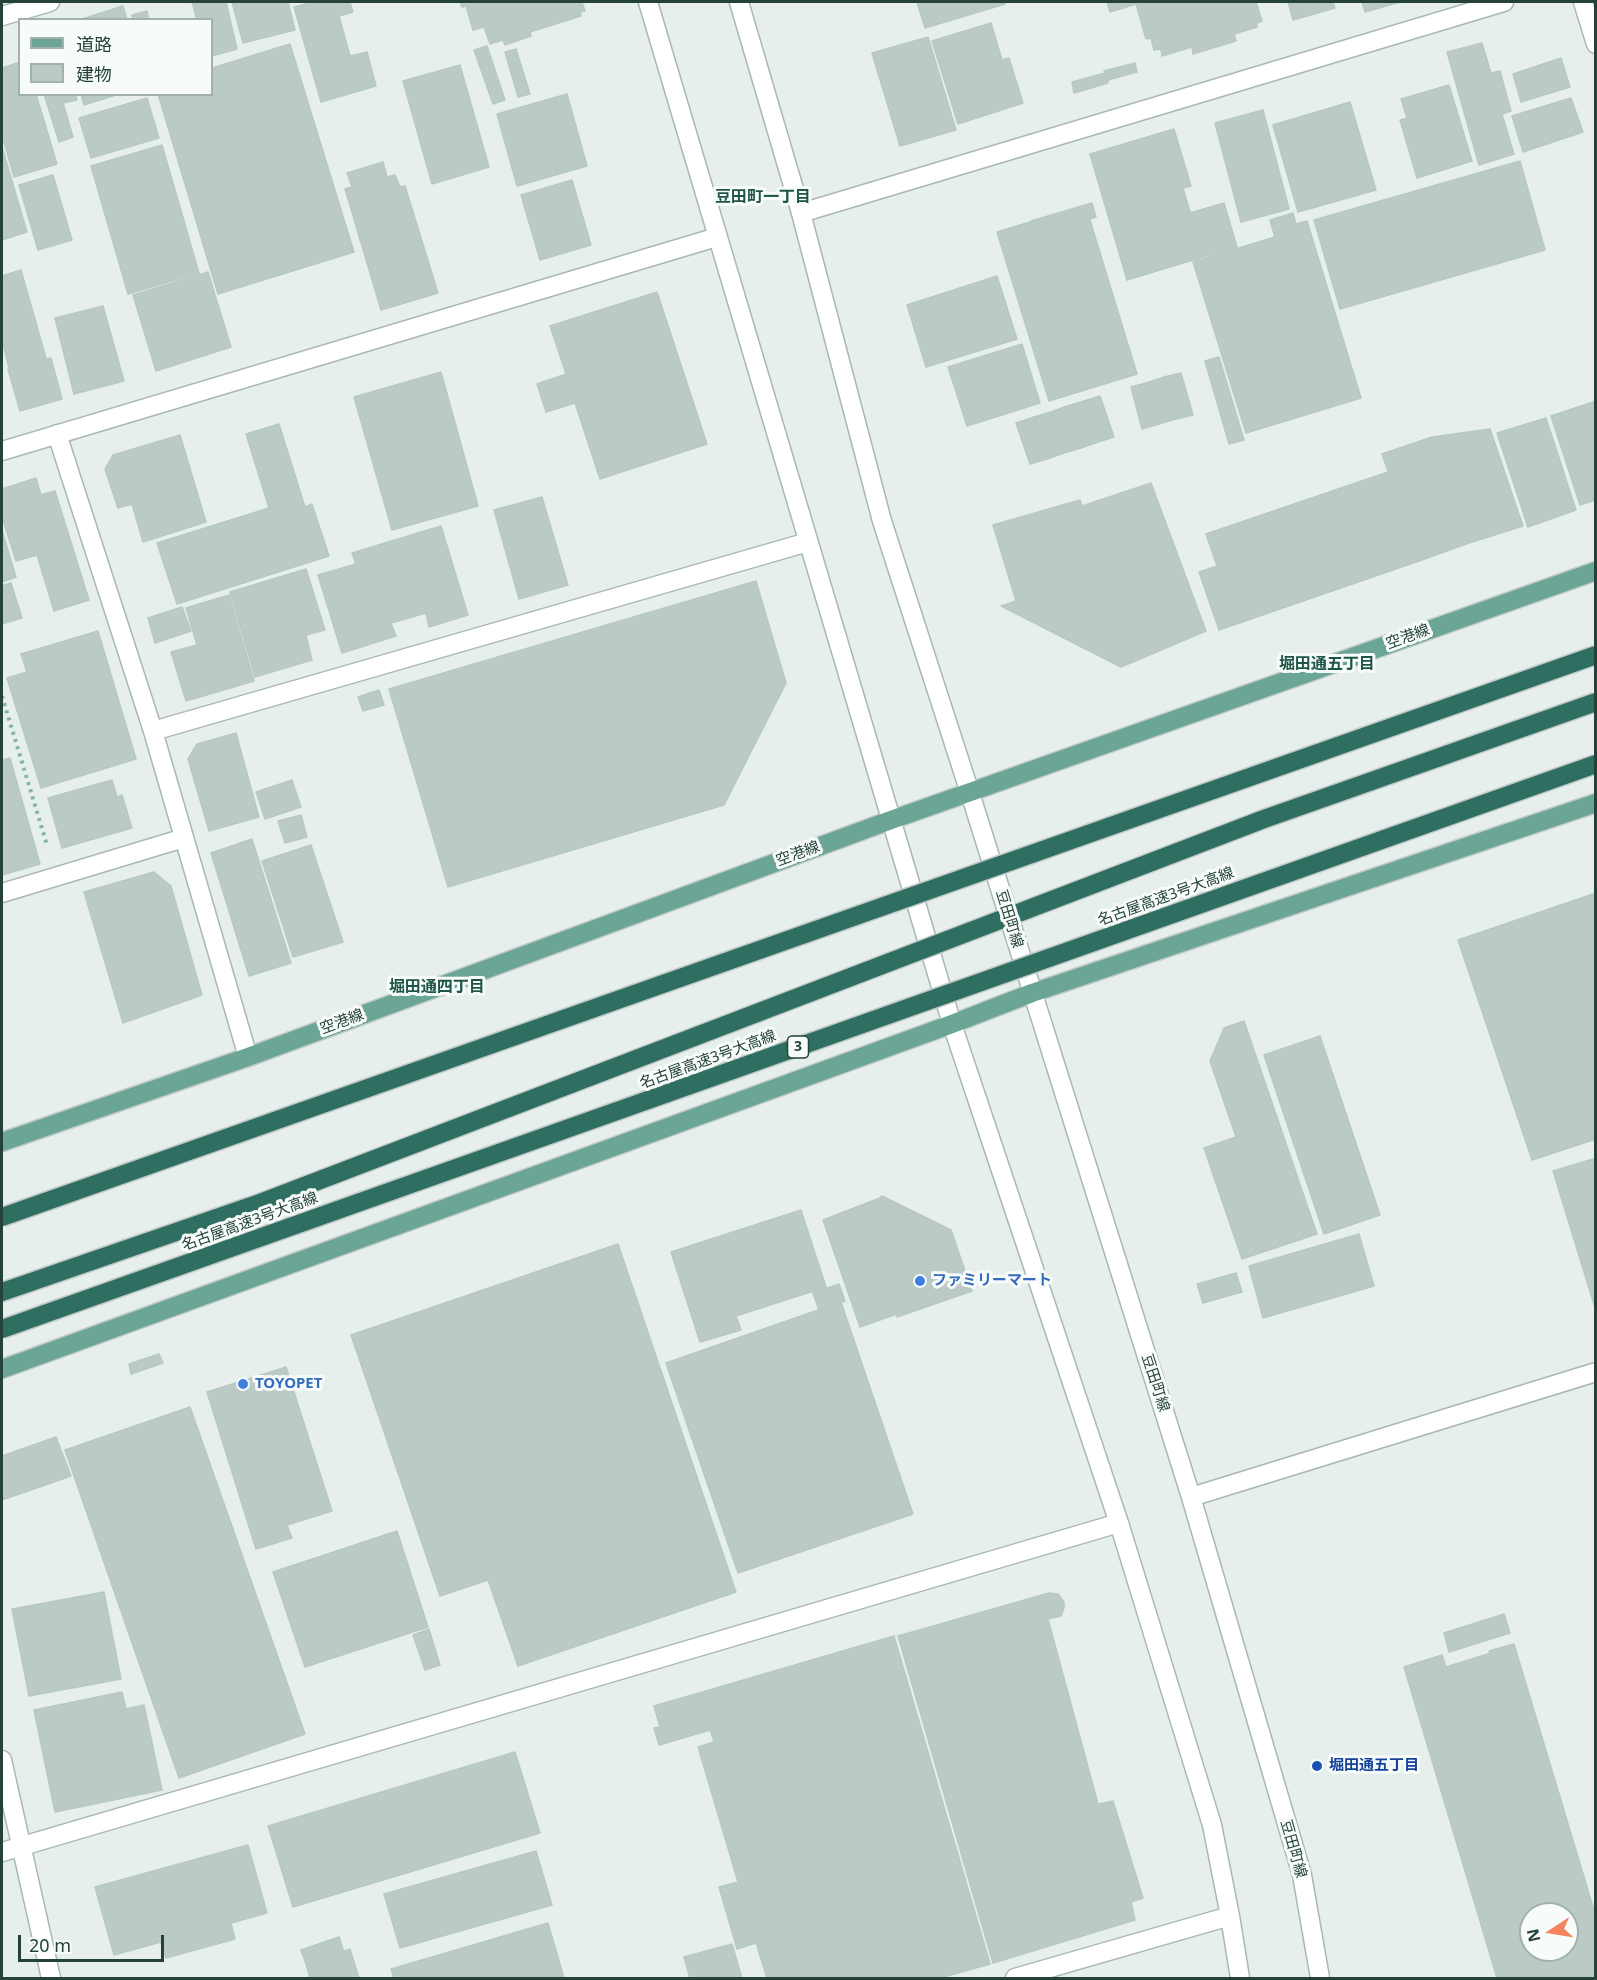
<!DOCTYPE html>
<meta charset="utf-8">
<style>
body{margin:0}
#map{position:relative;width:1597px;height:1980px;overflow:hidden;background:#e6efeb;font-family:"Noto Sans","Noto Sans JP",sans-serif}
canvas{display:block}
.frame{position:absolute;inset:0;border:3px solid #24423a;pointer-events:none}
.legend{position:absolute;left:18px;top:18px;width:195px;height:78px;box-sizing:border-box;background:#f7fbf9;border:2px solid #a3b1ad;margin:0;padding:8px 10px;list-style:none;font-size:18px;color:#24423a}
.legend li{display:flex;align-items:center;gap:12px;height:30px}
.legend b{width:30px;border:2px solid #a3b1ad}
.north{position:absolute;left:1519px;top:1902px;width:60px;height:60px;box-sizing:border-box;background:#f7fbf9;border:2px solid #a3b1ad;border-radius:50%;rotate:258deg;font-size:16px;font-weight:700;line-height:24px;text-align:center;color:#24423a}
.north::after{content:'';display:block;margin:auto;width:21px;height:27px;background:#f4845f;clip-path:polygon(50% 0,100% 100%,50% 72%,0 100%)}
.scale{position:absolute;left:18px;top:1935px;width:146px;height:27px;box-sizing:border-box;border:3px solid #24423a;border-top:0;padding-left:8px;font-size:18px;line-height:21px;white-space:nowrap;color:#24423a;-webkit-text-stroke:4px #f7fbf9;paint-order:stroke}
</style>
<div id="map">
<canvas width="1597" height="1980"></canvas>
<div class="frame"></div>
<ul class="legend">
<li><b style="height:8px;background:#6aa596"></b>道路</li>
<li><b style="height:16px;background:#bbcac4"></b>建物</li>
</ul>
<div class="north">N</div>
<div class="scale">20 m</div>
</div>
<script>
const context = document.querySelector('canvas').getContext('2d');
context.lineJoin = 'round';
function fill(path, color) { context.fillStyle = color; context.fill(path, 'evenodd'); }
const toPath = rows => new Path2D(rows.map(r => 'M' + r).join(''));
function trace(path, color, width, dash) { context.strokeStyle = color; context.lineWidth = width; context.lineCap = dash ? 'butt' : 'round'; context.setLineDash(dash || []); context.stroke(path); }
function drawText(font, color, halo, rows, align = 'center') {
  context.font = font + ' "Noto Sans","Noto Sans JP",sans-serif'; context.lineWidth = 6; context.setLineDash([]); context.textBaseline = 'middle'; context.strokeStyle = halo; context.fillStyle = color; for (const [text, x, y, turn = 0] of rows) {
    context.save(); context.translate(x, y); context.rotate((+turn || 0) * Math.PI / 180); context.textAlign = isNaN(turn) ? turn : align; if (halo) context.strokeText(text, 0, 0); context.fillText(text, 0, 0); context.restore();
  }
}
const building = toPath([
 [192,2,226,2,237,49,212,56,212,20,197,20,192,2],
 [232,2,288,2,295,30,243,43,232,2],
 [314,2,350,2,353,12,339,16,350,56,367,52,376,86,321,102,294,7,314,2],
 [460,2,582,2,585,11,580,12,581,16,530,32,531,36,505,45,503,40,490,44,484,27,473,30,466,6,462,7,460,2],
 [917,2,1004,2,1005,4,925,28,917,2],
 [1107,2,1256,2,1262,21,1257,23,1257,27,1234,34,1236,41,1193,54,1192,47,1162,56,1161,49,1154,50,1151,38,1146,39,1136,4,1110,12,1107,2],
 [1288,2,1333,2,1335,8,1293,20,1288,2],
 [1362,2,1400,2,1365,12,1362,2],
 [123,6,127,20,79,20,123,6],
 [147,11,149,20,133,20,132,15,147,11],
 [991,23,1002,60,1009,58,1023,103,958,124,932,41,991,23],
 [928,37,956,130,900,146,872,53,928,37],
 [1482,43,1491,73,1500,71,1511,111,1502,114,1514,154,1479,165,1447,52,1482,43],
 [290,44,354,252,218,294,158,94,212,94,212,68,290,44],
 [487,46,505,100,493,104,474,50,487,46],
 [516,49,530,94,518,97,505,52,516,49],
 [1561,58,1570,87,1521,102,1513,74,1561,58],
 [20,62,20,94,36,94,57,164,14,177,2,135,2,68,20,62],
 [1135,63,1137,72,1108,80,1108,83,1074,93,1072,82,1105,73,1104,71,1135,63],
 [460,65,489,167,432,184,403,81,460,65],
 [1449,85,1472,161,1417,178,1400,120,1407,118,1401,99,1449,85],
 [44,94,75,94,77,100,63,103,73,137,59,142,44,94],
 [81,94,119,94,84,105,81,94],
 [567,94,587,166,517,186,497,114,567,94],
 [147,98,159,138,91,158,79,118,147,98],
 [1571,98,1583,132,1523,152,1512,116,1571,98],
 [1350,102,1376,190,1298,212,1273,125,1350,102],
 [1263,110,1289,209,1241,222,1215,123,1263,110],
 [1174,129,1191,186,1183,188,1203,257,1127,280,1090,154,1174,129],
 [162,145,199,273,128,294,91,166,162,145],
 [2,147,27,232,2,240,2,147],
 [1520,161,1545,250,1340,309,1314,220,1520,161],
 [383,162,387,177,395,175,400,187,405,186,438,293,381,310,345,189,352,187,347,173,383,162],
 [53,175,72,240,38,250,19,185,53,175],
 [572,180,591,245,540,260,521,195,572,180],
 [1092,203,1096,217,1035,236,1031,221,1092,203],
 [1224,203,1237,247,1203,257,1190,213,1224,203],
 [1293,213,1296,224,1307,221,1361,398,1246,433,1193,262,1275,237,1270,220,1293,213],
 [1090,220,1137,374,1049,401,997,232,1030,222,1035,237,1090,220],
 [21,270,46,358,9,368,2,340,2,276,21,270],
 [208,272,231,347,156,371,133,295,208,272],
 [997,276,1017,339,926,367,907,305,997,276],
 [657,292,707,444,600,479,575,403,546,412,537,384,566,374,550,326,657,292],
 [103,306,124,381,74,394,55,318,103,306],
 [1022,344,1040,403,967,426,948,367,1022,344],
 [1219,357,1244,440,1229,444,1205,361,1219,357],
 [51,358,62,399,20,411,8,369,51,358],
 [441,372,478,506,392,530,354,397,441,372],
 [1181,373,1193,415,1176,419,1164,377,1181,373],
 [1164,377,1176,419,1159,424,1146,383,1164,377],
 [1146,383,1159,424,1142,429,1131,387,1146,383],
 [1100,396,1114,437,1098,442,1084,401,1100,396],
 [1084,401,1098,442,1081,448,1067,406,1084,401],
 [1596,401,1596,500,1580,505,1551,416,1596,401],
 [1067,406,1081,448,1064,453,1051,412,1067,406],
 [1051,412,1064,453,1047,459,1034,417,1051,412],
 [1034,417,1047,459,1030,464,1016,423,1034,417],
 [1546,418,1576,510,1528,527,1497,433,1546,418],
 [279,424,305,507,312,504,329,556,177,604,157,543,269,508,246,434,279,424],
 [1490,429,1523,526,1469,543,1432,437,1490,429],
 [180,435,206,522,143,542,132,504,118,508,105,469,113,455,180,435],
 [1432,437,1469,543,1419,561,1382,454,1432,437],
 [1388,472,1419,561,1219,630,1199,572,1217,566,1206,534,1388,472],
 [36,478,41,495,55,491,89,600,54,611,37,555,16,561,2,517,2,489,36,478],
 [1151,483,1206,631,1121,667,1001,606,1016,601,993,525,1080,500,1082,506,1151,483],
 [542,497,568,585,519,599,494,510,542,497],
 [441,526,468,615,429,627,426,613,391,623,396,636,342,653,318,575,356,564,352,553,441,526],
 [2,530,16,577,2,582,2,530],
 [306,569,325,630,306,635,312,660,255,677,230,592,306,569],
 [756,581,786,683,724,805,448,887,389,689,756,581],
 [11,583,22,618,2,624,2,586,11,583],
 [229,595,254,681,186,701,171,652,197,645,186,608,229,595],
 [182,607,191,631,155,643,148,618,182,607],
 [98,631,136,759,41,788,7,678,27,672,21,654,98,631],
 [379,690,384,705,363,711,358,697,379,690],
 [236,733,259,817,209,831,188,759,197,744,236,733],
 [10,758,40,864,2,875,2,760,10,758],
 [112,780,117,797,122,795,132,828,62,848,48,798,112,780],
 [292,780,301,807,265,819,256,792,292,780],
 [301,815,307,837,285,843,278,821,301,815],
 [252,839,291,963,249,976,211,853,252,839],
 [311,845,343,942,293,957,262,861,311,845],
 [154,872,171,886,202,995,123,1023,84,892,154,872],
 [1596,893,1596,1139,1532,1160,1458,940,1596,893],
 [1244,1021,1317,1234,1242,1259,1204,1148,1236,1137,1210,1061,1224,1028,1244,1021],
 [1320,1036,1380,1215,1324,1234,1264,1055,1320,1036],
 [1593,1159,1596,1167,1596,1311,1553,1171,1593,1159],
 [882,1196,951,1230,972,1291,897,1317,897,1314,860,1327,823,1220,880,1198,882,1196],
 [801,1210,826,1287,736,1316,741,1330,700,1342,671,1252,801,1210],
 [1359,1234,1374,1286,1263,1318,1249,1266,1359,1234],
 [618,1244,736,1592,518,1666,488,1580,440,1596,351,1335,618,1244],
 [1236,1273,1242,1292,1203,1303,1197,1284,1236,1273],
 [839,1284,845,1301,819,1310,813,1293,839,1284],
 [841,1302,913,1514,738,1573,666,1363,841,1302],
 [159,1354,163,1363,131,1374,129,1364,159,1354],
 [286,1367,332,1511,287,1525,292,1538,256,1549,207,1392,286,1367],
 [190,1407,305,1734,179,1778,65,1450,190,1407],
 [56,1437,71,1476,2,1500,2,1456,56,1437],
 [397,1531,428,1627,305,1667,273,1572,397,1531],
 [104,1592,121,1679,29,1696,12,1609,104,1592],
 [1049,1593,1058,1594,1064,1602,1064,1608,1061,1616,1048,1619,1098,1804,1113,1801,1143,1898,1131,1902,1135,1920,993,1963,898,1636,1049,1593],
 [1504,1614,1510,1633,1449,1652,1444,1633,1504,1614],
 [429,1629,440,1665,425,1670,413,1635,429,1629],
 [894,1636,990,1964,940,1978,767,1978,756,1943,737,1949,719,1887,738,1882,698,1747,714,1742,699,1693,894,1636],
 [1514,1644,1596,1917,1596,1978,1588,1978,1489,1651,1514,1644],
 [1491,1653,1588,1978,1497,1978,1404,1667,1442,1655,1446,1667,1491,1653],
 [1531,1914,1567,1914,1567,1950,1531,1950,1531,1914],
 [122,1692,126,1709,144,1705,162,1790,55,1812,34,1710,122,1692],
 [699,1693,710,1730,659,1745,654,1728,660,1727,654,1706,699,1693],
 [515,1752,540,1833,293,1907,268,1826,515,1752],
 [248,1845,267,1913,231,1923,235,1939,166,1958,161,1942,114,1955,95,1887,248,1845],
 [536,1851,552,1905,400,1948,384,1894,536,1851],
 [548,1923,564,1978,394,1978,391,1969,548,1923],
 [339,1937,344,1952,306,1964,301,1950,339,1937],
 [732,1944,742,1978,690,1978,684,1957,732,1944],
 [350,1949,359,1978,310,1978,306,1964,350,1949]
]);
fill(building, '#bbcac4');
trace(building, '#b8c9c2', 1.5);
const minor = toPath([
 [648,2,952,1024,1119,1523,1212,1825,1230,1916,1240,1978],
 [739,2,801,213,882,521,970,793,1191,1497,1302,1875,1320,1978],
 [1583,2,1596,44],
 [2,16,50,2],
 [801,213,1504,2],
 [57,434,153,731,248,1057],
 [2,451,717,237],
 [153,731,808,542],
 [2,893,184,838],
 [1191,1497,1596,1372],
 [2,1760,51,1978],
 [2,1852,1119,1523],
 [1015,1978,1230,1916]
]);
const major = toPath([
 [2,1142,248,1057,891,820,1596,571],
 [2,1369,952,1024,1032,993,1596,803]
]);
const highway = toPath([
 [2,1292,260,1203]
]);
trace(minor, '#a8b8b2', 21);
trace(major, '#c2cac8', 21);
trace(highway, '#c2cac8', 21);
trace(toPath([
 [2,696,47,845]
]), '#86b3a5', 4, [3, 4.5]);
trace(minor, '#fff', 18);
trace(major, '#6aa596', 18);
trace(highway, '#2f6f62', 18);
const highwayBridge = toPath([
 [260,1203,1264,819,1596,702],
 [2,1217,1596,655],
 [2,1329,1596,764]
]);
trace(highwayBridge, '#c2cac8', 21, []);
trace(highwayBridge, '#2f6f62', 18);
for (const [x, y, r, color] of [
 [920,1281,6,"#3f7fe0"],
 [243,1384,6,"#3f7fe0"],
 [1317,1766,6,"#1a4fb4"]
]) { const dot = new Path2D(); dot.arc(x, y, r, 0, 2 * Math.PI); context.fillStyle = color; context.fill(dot); trace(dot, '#f7fbf9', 2); }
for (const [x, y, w] of [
 [798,1047,21]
]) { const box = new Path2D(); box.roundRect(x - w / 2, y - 11, w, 22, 4.5); context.fillStyle = '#f7fbf9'; context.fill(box); trace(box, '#24423a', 1.5); }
drawText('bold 14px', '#24423a', null, [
 ["3",798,1047]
]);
drawText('15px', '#24423a', '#f7fbf9', [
 ["空港線",1408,637,-20],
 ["空港線",798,854,-20],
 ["名古屋高速3号大高線",1166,897,-20],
 ["豆田町線",1009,919,73],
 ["空港線",342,1022,-20],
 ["名古屋高速3号大高線",708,1060,-20],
 ["名古屋高速3号大高線",250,1222,-20],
 ["豆田町線",1155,1383,72],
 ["豆田町線",1293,1849,74]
]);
drawText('bold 15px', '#366cbe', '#f7fbf9', [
 ["ファミリーマート",932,1281],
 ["TOYOPET",255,1384]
], 'left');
drawText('bold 15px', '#164399', '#f7fbf9', [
 ["堀田通五丁目",1329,1766]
], 'left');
drawText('bold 16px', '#1f5548', '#f7fbf9', [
 ["豆田町一丁目",763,197],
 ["堀田通五丁目",1327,664],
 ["堀田通四丁目",437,987]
]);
</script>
